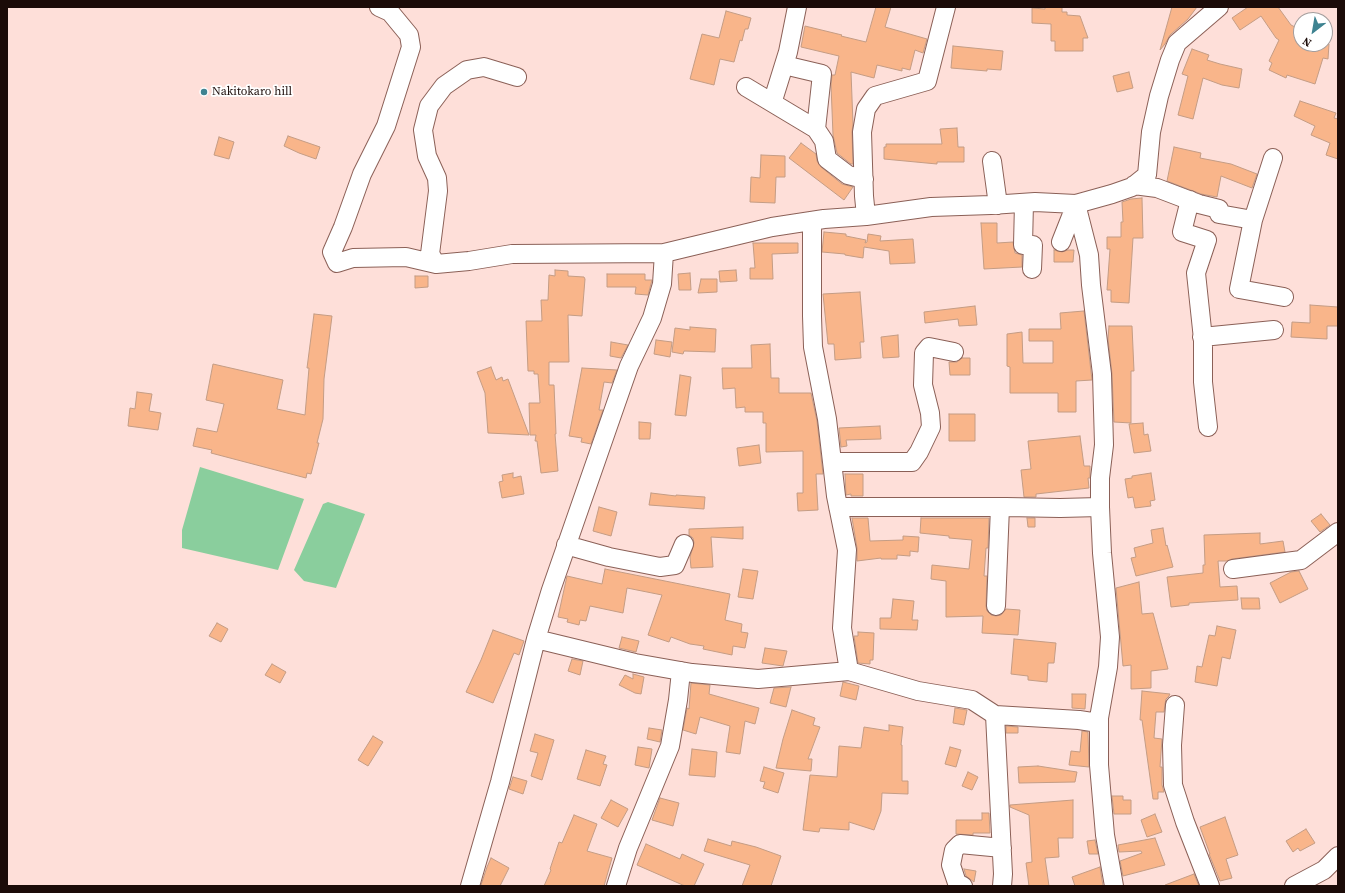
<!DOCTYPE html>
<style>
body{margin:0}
#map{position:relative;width:1345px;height:893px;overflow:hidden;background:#fedfd9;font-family:"Source Serif 4",serif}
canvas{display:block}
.frame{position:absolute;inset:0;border:8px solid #1b0b08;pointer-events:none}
.north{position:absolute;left:1293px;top:12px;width:40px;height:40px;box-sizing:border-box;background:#fff;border:1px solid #a49d9c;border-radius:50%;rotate:211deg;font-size:11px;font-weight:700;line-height:16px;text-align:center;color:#1b0b08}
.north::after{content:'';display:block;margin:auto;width:14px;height:18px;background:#3f8391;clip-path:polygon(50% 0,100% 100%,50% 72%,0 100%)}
</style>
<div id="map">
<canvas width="1345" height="893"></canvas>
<div class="frame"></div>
<div class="north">N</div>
</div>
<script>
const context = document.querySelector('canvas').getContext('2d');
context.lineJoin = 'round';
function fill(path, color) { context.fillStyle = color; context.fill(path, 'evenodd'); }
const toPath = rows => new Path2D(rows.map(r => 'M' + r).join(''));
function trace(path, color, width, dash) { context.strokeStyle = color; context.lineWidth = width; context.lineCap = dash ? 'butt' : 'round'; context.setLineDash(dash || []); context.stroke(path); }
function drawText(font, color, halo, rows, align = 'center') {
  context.font = font + ' "Source Serif 4",serif'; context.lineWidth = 3.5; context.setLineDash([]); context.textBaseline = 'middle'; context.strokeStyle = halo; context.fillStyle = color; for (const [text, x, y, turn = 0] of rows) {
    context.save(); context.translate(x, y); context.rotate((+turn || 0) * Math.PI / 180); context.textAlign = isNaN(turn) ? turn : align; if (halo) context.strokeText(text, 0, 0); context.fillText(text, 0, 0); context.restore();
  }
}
fill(toPath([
 [200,467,304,499,278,570,182,548,182,530],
 [328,502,365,514,336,588,304,581,294,570,323,504]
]), '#8ace9d');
const building = toPath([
 [876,7,891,7,885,27,927,39,923,53,915,50,910,70,902,68,902,71,877,65,874,78,851,72,853,124,852,132,853,164,851,164,837,153,833,135,831,85,832,75,835,75,839,56,801,47,805,26,842,35,841,36,866,42,876,7],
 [1045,7,1062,7,1062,12,1067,12,1067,15,1080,16,1088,38,1083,38,1083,51,1055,51,1055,41,1051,41,1051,24,1032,23,1032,8,1045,9,1045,7],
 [1172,7,1197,7,1188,19,1170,35,1165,44,1160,50,1172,7],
 [1248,7,1278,7,1291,25,1301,30,1301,44,1329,44,1328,59,1323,58,1315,84,1287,75,1286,78,1269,70,1272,63,1269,61,1279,40,1276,38,1261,16,1240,30,1232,18,1248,7],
 [726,11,751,18,748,29,745,29,742,41,740,40,734,62,720,59,714,85,690,79,702,34,719,38,726,11],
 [953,46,1003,51,1001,70,987,69,987,71,951,68,953,46],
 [1192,49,1209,55,1207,60,1220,64,1242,69,1239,88,1222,85,1203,78,1193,119,1178,115,1188,76,1182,74,1192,49],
 [1129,72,1133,88,1117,92,1113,76,1129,72],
 [1300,101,1336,113,1334,118,1338,119,1338,159,1326,155,1330,143,1311,135,1315,126,1294,116,1300,101],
 [957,128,958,147,964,147,964,162,937,162,937,164,884,159,884,147,886,147,886,144,942,144,940,129,957,128],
 [288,136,320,147,316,159,299,153,284,146,288,136],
 [219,137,234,142,229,159,214,155,219,137],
 [801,143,816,154,817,161,821,167,842,184,853,187,844,200,789,158,801,143],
 [1174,147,1201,153,1200,158,1231,164,1257,174,1252,188,1221,176,1217,197,1201,194,1167,181,1174,147],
 [761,155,785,156,785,177,776,177,775,203,750,202,751,177,760,178,761,155],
 [1142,198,1143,238,1133,238,1129,303,1111,302,1111,290,1107,290,1110,249,1107,249,1107,237,1121,237,1121,222,1123,222,1122,202,1131,199,1142,198],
 [981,223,997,223,997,243,1013,242,1015,253,1022,255,1022,267,984,269,981,223],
 [824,232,846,234,846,236,866,240,865,243,867,242,868,234,881,236,880,241,913,239,915,263,890,264,889,251,864,247,863,258,845,255,845,254,822,252,824,232],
 [753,243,798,243,798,253,772,254,773,279,750,279,750,268,755,268,753,243],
 [1054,250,1062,252,1068,250,1074,250,1073,262,1054,262,1054,250],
 [555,270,568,271,568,276,584,277,585,279,582,316,568,315,569,362,549,362,549,385,554,385,556,434,555,434,558,471,541,473,537,441,535,441,536,435,530,435,529,403,540,403,538,374,534,374,534,371,528,371,526,321,542,321,541,300,548,300,549,275,555,276,555,270],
 [736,270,737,281,720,282,719,271,736,270],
 [690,273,691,290,679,290,678,274,690,273],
 [607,274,645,274,645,280,652,280,648,295,635,294,636,287,607,287,607,274],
 [415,276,428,276,428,287,415,288,415,276],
 [701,279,717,279,717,292,698,293,701,279],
 [860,292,864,342,860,342,861,358,835,360,834,344,828,344,823,294,860,292],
 [1310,305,1338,307,1338,326,1327,326,1327,339,1291,337,1292,322,1310,323,1310,305],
 [975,306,977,325,959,326,958,319,925,323,924,312,975,306],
 [1084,311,1092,380,1076,381,1076,412,1058,412,1058,393,1010,393,1010,367,1007,366,1007,334,1022,332,1023,363,1053,363,1053,341,1029,341,1029,329,1061,329,1060,313,1084,311],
 [314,314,332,316,324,379,323,419,317,443,319,443,311,474,307,473,306,478,211,453,212,450,193,446,197,428,217,432,224,404,206,400,213,364,283,380,277,409,305,415,309,368,307,368,314,314],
 [1109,326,1132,326,1134,371,1131,371,1131,423,1114,422,1112,374,1108,339,1109,326],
 [690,327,716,329,715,352,684,351,683,354,672,352,675,328,690,330,690,327],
 [898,335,899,357,883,358,881,337,898,335],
 [656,340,672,342,670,357,654,354,656,340],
 [611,342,628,345,621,358,610,356,611,342],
 [770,344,771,378,779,378,779,393,811,393,817,421,823,474,816,474,818,510,798,511,797,493,803,493,803,451,766,452,766,423,763,423,763,412,745,412,745,407,736,408,735,388,723,389,722,368,752,368,751,345,770,344],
 [962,358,970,358,970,375,950,375,949,362,957,362,962,358],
 [491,367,496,380,502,377,503,381,508,379,529,435,488,433,485,393,477,372,491,367],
 [582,368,617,370,612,383,604,382,599,410,603,410,591,444,581,442,582,438,569,436,582,368],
 [680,375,691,377,686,416,675,415,680,375],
 [137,392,152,394,149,411,161,413,158,430,128,426,130,408,135,409,137,392],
 [949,414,975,414,975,441,949,441,949,414],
 [639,422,651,423,650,439,639,439,639,422],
 [1143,423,1144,435,1148,434,1151,451,1134,453,1129,424,1143,423],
 [880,426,881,439,846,440,847,446,841,447,839,428,880,426],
 [1080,436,1084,466,1090,466,1090,478,1088,478,1089,488,1036,494,1036,497,1024,497,1021,470,1031,469,1028,441,1080,436],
 [759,445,761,463,739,466,737,448,759,445],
 [513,473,513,478,521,476,524,494,502,498,499,482,503,481,502,475,513,473],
 [1151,473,1155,500,1150,501,1151,506,1135,508,1133,497,1128,498,1125,479,1132,478,1132,476,1151,473],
 [845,474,863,474,863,496,851,496,851,494,846,495,845,474],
 [651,493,676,496,676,495,705,497,704,509,649,505,651,493],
 [599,507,617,512,611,536,593,531,599,507],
 [1321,514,1330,525,1320,532,1311,521,1321,514],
 [852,518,868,518,870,541,903,540,903,536,919,537,918,552,910,551,910,556,897,555,897,559,881,559,881,558,857,561,857,548,852,518],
 [921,518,989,518,988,548,986,548,984,576,987,576,986,606,987,611,991,615,996,616,1001,615,1006,609,1020,610,1018,635,982,633,983,616,946,617,946,581,931,579,932,565,969,569,972,540,949,538,949,536,920,533,921,518],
 [1027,518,1035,518,1035,527,1028,527,1027,518],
 [743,527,743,539,711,537,713,567,691,568,690,557,694,543,693,538,689,535,689,529,743,527],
 [1163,528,1166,546,1167,545,1173,567,1136,576,1131,558,1136,557,1134,548,1153,543,1151,530,1163,528],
 [1260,533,1260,544,1283,541,1285,552,1232,559,1227,561,1218,561,1220,587,1237,586,1238,600,1189,603,1189,605,1171,607,1167,577,1203,573,1203,565,1205,565,1204,535,1260,533],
 [605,569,730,594,725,620,742,624,741,632,748,633,745,648,733,646,732,655,703,649,704,646,690,644,671,637,669,642,648,635,662,595,627,588,623,613,590,606,586,621,580,620,579,625,567,622,568,619,558,617,567,576,602,584,605,569],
 [743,569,758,571,753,599,738,597,743,569],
 [1299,571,1308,589,1280,603,1270,583,1291,572,1299,571],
 [1139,582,1142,614,1153,613,1168,669,1151,671,1151,688,1131,689,1131,665,1123,666,1116,588,1139,582],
 [1241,598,1259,598,1260,609,1242,609,1241,598],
 [893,599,914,601,912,620,918,620,917,630,880,629,880,618,891,618,893,599],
 [217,623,228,629,221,642,209,636,217,623],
 [1217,626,1236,630,1230,659,1222,657,1217,686,1195,682,1197,666,1202,667,1209,635,1215,636,1217,626],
 [493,630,524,641,519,655,514,653,493,703,466,692,481,660,493,630],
 [858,632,874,633,873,660,870,660,870,664,858,663,854,636,858,636,858,632],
 [622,637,639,641,636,652,619,648,622,637],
 [1014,639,1056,643,1054,663,1048,663,1047,682,1028,680,1028,676,1011,674,1014,639],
 [765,648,787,651,783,666,762,663,765,648],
 [572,659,583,661,580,675,568,671,572,659],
 [272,664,286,672,280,683,265,675,272,664],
 [633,674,644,677,641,694,635,693,619,685,625,675,633,679,633,674],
 [843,682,859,686,856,700,840,696,843,682],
 [691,683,710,685,709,694,759,708,755,724,745,721,740,754,726,752,730,726,700,717,696,734,683,730,687,708,689,709,691,683],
 [791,687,786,707,770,703,774,688,791,687],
 [1142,691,1170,694,1169,696,1166,699,1165,704,1164,712,1156,712,1154,738,1162,739,1160,767,1162,767,1162,785,1164,792,1158,792,1158,799,1153,799,1142,720,1140,720,1142,691],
 [1072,694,1086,694,1085,709,1072,708,1072,694],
 [955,708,967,710,964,725,953,723,955,708],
 [792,710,815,718,813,725,820,727,808,759,812,759,811,771,776,768,783,739,792,710],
 [889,725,903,727,901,745,902,745,902,781,908,781,908,794,882,793,881,811,874,830,849,822,849,830,820,828,819,832,803,830,810,775,837,777,839,746,861,748,864,727,889,731,889,725],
 [1006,726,1018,727,1018,733,1006,733,1006,726],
 [649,728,662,730,660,742,647,739,649,728],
 [1082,731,1088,732,1089,767,1069,765,1071,751,1080,752,1082,731],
 [535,734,554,740,542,780,531,776,538,753,530,751,535,734],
 [373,736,383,742,368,766,358,760,373,736],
 [638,747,652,749,649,768,635,765,638,747],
 [950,747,961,750,956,767,945,764,950,747],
 [692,749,717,752,715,777,689,775,692,749],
 [586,750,606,756,603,764,607,765,600,786,577,779,586,750],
 [1038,766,1077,772,1075,782,1019,783,1018,767,1038,766],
 [764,767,784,773,778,793,763,788,765,782,760,781,764,767],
 [968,772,978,777,972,790,962,786,968,772],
 [513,777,527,781,523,794,509,789,513,777],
 [1112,796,1123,796,1123,800,1131,800,1131,814,1114,814,1112,796],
 [660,798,679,803,673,826,652,820,660,798],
 [611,800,628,809,618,827,601,818,611,800],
 [1073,800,1073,838,1058,838,1059,857,1045,858,1049,886,1029,886,1026,863,1032,862,1029,815,1010,807,1010,805,1073,800],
 [982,813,989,813,990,833,973,833,973,835,956,834,956,820,982,820,982,813],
 [1155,814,1162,832,1147,837,1141,820,1155,814],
 [574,815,597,824,587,851,612,858,604,886,544,886,551,870,550,869,559,842,562,843,574,815],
 [1225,817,1238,855,1226,859,1232,878,1220,881,1209,854,1210,854,1200,827,1225,817],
 [1306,829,1315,843,1300,851,1298,848,1293,852,1286,841,1306,829],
 [1155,838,1165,865,1123,876,1120,861,1142,853,1141,851,1119,852,1118,845,1155,838],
 [708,839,731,846,732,841,756,847,781,856,771,886,742,886,750,865,704,851,708,839],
 [1095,840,1098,854,1089,854,1087,841,1095,840],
 [646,844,680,859,682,854,704,864,694,886,685,886,637,865,646,844],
 [491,858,509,868,500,886,484,886,481,885,487,867,491,858],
 [1100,867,1103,886,1075,886,1072,877,1100,867],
 [964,869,976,871,974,882,966,876,964,869],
 [1194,874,1199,886,1165,886,1165,885,1194,874]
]);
fill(building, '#f9b58a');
trace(building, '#c49c84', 1);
const minor = toPath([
 [379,7,390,12,409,35,411,47,386,126,362,174,343,227,332,252,337,263,353,258,406,257,436,264,469,261,512,254,664,253,772,227,824,219,866,216,864,196,862,132,866,109,875,96,927,81,946,7],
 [784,65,822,74,816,129,824,141,827,159,848,175,864,179],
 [746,87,816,129],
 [774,103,774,97,788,52,797,7],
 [992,161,998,205],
 [1134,185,1157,188,1199,204,1219,209,1219,214,1253,220,1273,158],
 [1190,200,1182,232,1207,240,1196,273,1203,339,1203,382,1208,427],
 [1024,203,1023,245,1033,245,1032,269],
 [866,216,931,207,991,205,1035,202,1076,204,1112,194,1132,187,1147,175,1151,132,1159,96,1170,60,1177,43,1219,7],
 [1253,220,1239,289,1284,297],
 [812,221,812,316,813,347,827,419,836,496,847,550,842,628,849,671],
 [1061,242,1076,204],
 [436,264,430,254,438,191,437,178,427,156,423,130,429,106,444,86,467,70,484,67,517,77],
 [1202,337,1274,330],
 [832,462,912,462,919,452,931,427,930,413,923,385,924,353,929,347,954,352],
 [838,507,1006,507,1060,508,1100,507],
 [566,545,609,557,660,567,675,565,684,544],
 [1233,569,1301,560,1338,532],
 [996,606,1000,507],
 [536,639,635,663,692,673,758,679,849,671,918,691,972,700,995,715,1079,720,1092,722,1099,718,1108,667,1110,637,1102,553,1100,507,1100,478,1104,445,1102,374,1091,285,1089,255,1076,204],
 [1175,705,1172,745,1173,785,1185,822,1210,886],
 [995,715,1003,874,1002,886],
 [1099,718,1099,765,1105,835,1114,886],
 [470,886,500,782,536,639,551,590,629,366,652,318,662,284,664,253],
 [616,886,628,848,670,746,678,700,681,671],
 [963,886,957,883,951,865,954,850,960,844,1002,848],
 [1294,886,1324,870,1338,856]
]);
trace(minor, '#8b6057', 20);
trace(minor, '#fff', 18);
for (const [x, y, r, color] of [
 [204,92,4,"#3f8391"]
]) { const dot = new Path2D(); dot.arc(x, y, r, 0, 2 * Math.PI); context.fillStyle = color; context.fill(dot); trace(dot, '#fff', 1.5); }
drawText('12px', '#1b0b08', '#fff', [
 ["Nakitokaro hill",212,92]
], 'left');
</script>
